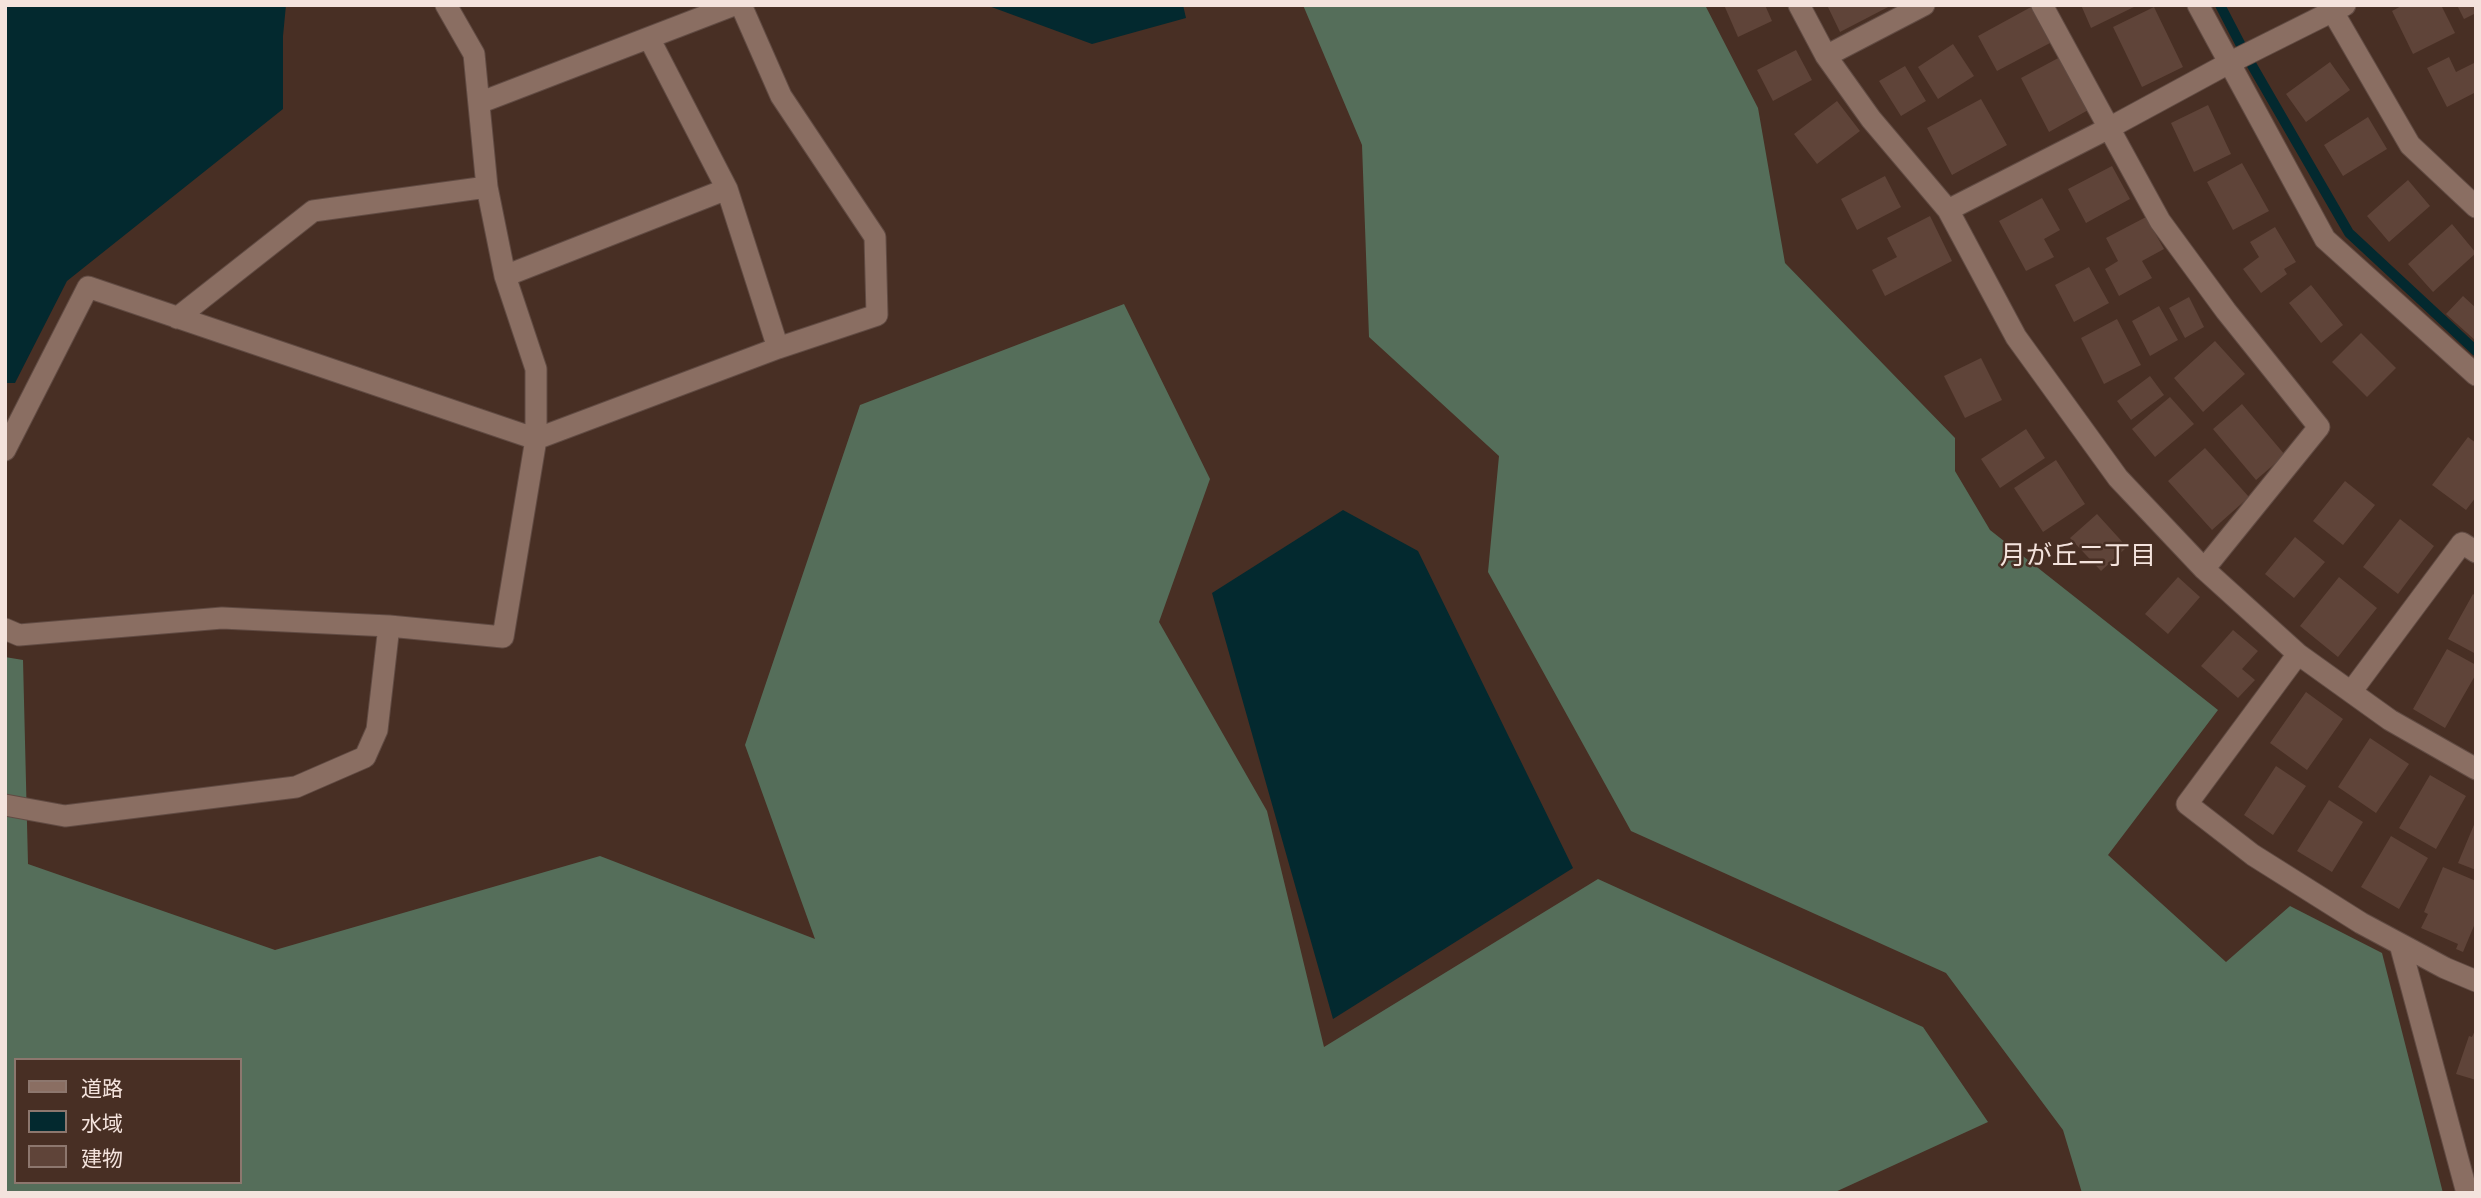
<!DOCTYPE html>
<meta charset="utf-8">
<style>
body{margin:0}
#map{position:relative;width:2481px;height:1198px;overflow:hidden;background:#482f24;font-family:"Space Grotesk","Noto Sans JP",sans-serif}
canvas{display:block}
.frame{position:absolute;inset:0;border:7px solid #f4e3dd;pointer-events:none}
.legend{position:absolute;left:14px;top:1058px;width:228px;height:126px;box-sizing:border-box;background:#482f24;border:2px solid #8d776e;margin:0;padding:9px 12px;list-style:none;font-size:21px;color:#f4e3dd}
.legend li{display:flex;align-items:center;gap:14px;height:35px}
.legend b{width:35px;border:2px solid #8d776e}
</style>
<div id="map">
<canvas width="2481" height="1198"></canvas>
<div class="frame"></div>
<ul class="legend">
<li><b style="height:9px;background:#8a6e62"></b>道路</li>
<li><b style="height:19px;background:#03292f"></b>水域</li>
<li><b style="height:19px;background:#5f4439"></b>建物</li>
</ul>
</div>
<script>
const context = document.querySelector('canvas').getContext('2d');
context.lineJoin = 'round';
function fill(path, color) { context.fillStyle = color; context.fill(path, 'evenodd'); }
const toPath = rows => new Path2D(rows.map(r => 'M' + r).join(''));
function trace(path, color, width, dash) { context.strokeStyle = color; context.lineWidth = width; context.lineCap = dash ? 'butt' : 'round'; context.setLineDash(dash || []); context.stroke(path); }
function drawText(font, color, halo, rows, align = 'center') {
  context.font = font + ' "Space Grotesk","Noto Sans JP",sans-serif'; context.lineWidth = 5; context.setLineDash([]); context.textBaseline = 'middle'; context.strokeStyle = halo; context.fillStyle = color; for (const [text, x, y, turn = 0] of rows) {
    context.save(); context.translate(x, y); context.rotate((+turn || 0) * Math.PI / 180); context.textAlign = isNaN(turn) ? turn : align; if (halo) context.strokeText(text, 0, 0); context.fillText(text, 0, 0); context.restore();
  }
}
fill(toPath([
 [1303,5,1705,5,1758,108,1785,263,1955,438,1955,471,1990,530,2218,710,2108,855,2226,962,2290,906,2382,953,2443,1193,2082,1193,2063,1130,1946,973,1631,831,1488,572,1499,456,1369,337,1362,145],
 [1124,304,1210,479,1159,622,1267,811,1324,1047,1598,879,1923,1027,1988,1122,1833,1193,5,1193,5,657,23,660,28,864,275,950,600,856,815,939,745,745,860,405],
 [16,1060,240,1060,240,1182,16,1182]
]), '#556e5a');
fill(toPath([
 [5,5,286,5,283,36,283,109,67,281,15,383,5,383],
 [986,5,1183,5,1186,18,1092,44],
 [1343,510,1418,551,1573,868,1333,1019,1212,593]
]), '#03292f');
trace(toPath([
 [2220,5,2246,55,2349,233,2476,351]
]), '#03292f', 10);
fill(toPath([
 [1724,5,1765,5,1772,21,1738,37],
 [1827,5,1892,5,1840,32],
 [2081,5,2138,5,2091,28],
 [2403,5,2441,5,2455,33,2413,54,2392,11],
 [2457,5,2476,5,2476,13,2464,19],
 [2031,7,2050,43,1997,71,1978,36],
 [2154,7,2183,67,2142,87,2113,27],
 [1953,44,1974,76,1938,99,1918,67],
 [1796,50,1812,80,1773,101,1757,70],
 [2062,56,2090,109,2049,132,2021,78],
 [2449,57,2456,72,2474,63,2476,67,2476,92,2447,107,2427,68],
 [2330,62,2350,90,2306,122,2286,94],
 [1905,66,1926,101,1901,116,1879,81],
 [1981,99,2007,145,1952,175,1927,128],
 [1837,101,1860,131,1817,164,1794,134],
 [2208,105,2231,154,2194,172,2171,123],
 [2368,117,2387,149,2343,176,2324,145],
 [2242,163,2269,211,2233,230,2207,182],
 [2112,166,2130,199,2086,223,2068,189],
 [1885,176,1901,207,1857,230,1841,199],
 [2408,180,2430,206,2389,242,2367,216],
 [2042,198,2060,230,2044,239,2054,257,2026,271,1999,221],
 [1930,216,1952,261,1885,296,1872,270,1897,257,1887,238],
 [2146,217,2164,249,2142,261,2152,278,2119,296,2105,269,2118,261,2106,238],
 [2452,224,2476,253,2433,292,2408,264],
 [2275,227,2296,262,2284,269,2287,274,2261,293,2243,269,2259,257,2250,242],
 [2089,267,2109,303,2074,322,2055,285],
 [2311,285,2343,325,2321,343,2289,303],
 [2463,296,2476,308,2476,341,2446,314],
 [2189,297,2204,327,2185,338,2169,308],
 [2159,306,2178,340,2150,356,2132,321],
 [2117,319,2141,365,2104,384,2081,338],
 [2361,333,2396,368,2367,397,2332,362],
 [2215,341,2245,374,2203,412,2174,378],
 [1981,358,2002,400,1965,418,1944,376],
 [2150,376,2164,395,2131,420,2117,401],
 [2170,397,2194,424,2155,457,2132,429],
 [2242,404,2285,455,2256,480,2213,429],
 [2026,429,2045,458,2000,488,1981,459],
 [2468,437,2476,443,2476,497,2466,510,2432,485],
 [2205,448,2249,497,2212,530,2168,481],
 [2056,460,2085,504,2043,532,2014,488],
 [2345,481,2375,505,2343,545,2313,521],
 [2097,514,2127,547,2101,571,2070,538],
 [2400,519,2434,546,2398,594,2363,567],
 [2295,537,2325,562,2294,598,2265,574],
 [2178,577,2200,597,2168,634,2145,614],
 [2339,577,2377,608,2338,657,2300,626],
 [2473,594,2476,596,2476,654,2448,639],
 [2233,630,2258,651,2242,669,2255,680,2238,698,2201,666],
 [2447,649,2476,665,2476,674,2445,728,2413,709],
 [2306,692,2343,719,2307,770,2270,743],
 [2370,738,2409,764,2376,813,2338,787],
 [2276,766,2306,786,2273,835,2244,815],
 [2430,775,2466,796,2436,849,2399,828],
 [2329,800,2363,822,2332,872,2297,851],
 [2476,820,2476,870,2458,863],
 [2391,836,2428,858,2399,909,2361,887],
 [2443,867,2476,881,2476,921,2463,952,2456,949,2458,944,2421,928,2428,914,2424,912],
 [2476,1028,2476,1080,2456,1074,2469,1036,2472,1037]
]), '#5f4439');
const minor = toPath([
 [1799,5,1826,56,1871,119,1948,210,2016,337,2118,478,2204,569,2298,654,2390,720,2476,769],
 [2198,5,2325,239,2476,375],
 [2329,5,2410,145,2476,207],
 [649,38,727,189,778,348],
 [1826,56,1924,5],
 [479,103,734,5],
 [1948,210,2109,128,2042,5],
 [505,276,727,189],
 [177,318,313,211,487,187],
 [5,450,88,287,536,439,778,348,877,315,875,237,781,96,741,5],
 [2204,569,2319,427,2226,311,2160,221,2109,128,2229,63,2345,5],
 [5,629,19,635,222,618,389,626],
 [2298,654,2187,804,2253,855,2361,923,2445,968,2476,981],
 [2351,692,2462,543,2476,552],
 [5,805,65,816,296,787,365,757,377,730,389,626,503,637,536,439,536,369,505,276,487,187,474,54,446,5],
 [2400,944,2467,1193]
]);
trace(minor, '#614b43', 23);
trace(minor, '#8a6e62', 21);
drawText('26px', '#f4e3dd', '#482f24', [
 ["月が丘二丁目",2078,557]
]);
</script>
